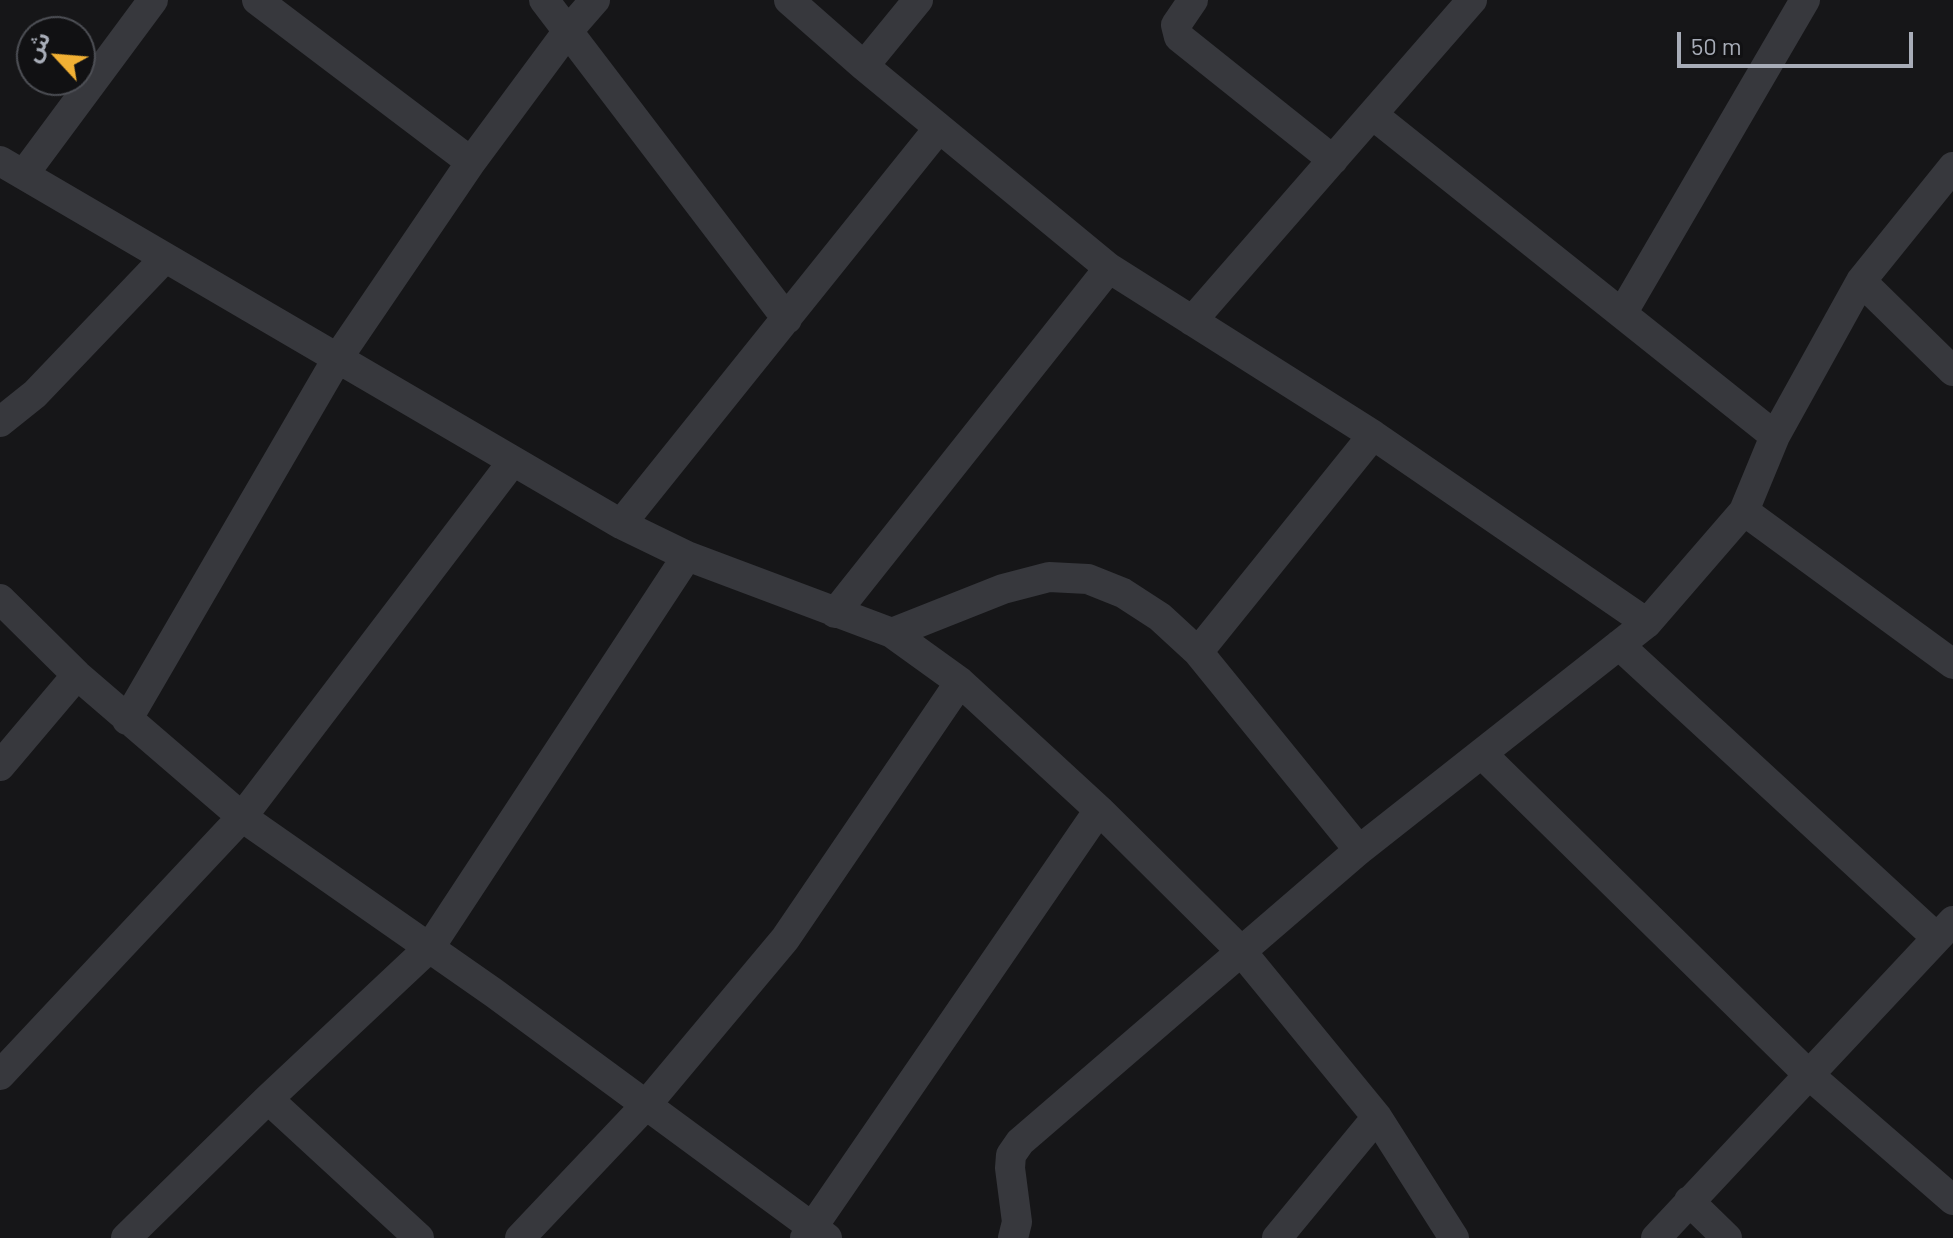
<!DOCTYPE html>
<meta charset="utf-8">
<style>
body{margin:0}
#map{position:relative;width:1953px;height:1238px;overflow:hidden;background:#161618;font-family:Barlow,"Noto Sans Arabic",sans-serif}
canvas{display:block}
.north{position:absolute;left:16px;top:16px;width:80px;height:80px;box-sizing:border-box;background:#111113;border:2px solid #4d4f55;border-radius:50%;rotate:296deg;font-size:22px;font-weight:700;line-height:32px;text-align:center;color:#a8adb8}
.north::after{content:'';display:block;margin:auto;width:28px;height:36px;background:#f2b134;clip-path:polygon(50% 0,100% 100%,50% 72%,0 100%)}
.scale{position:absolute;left:1677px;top:32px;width:236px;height:36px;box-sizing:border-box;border:4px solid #a8adb8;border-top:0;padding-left:10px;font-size:24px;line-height:28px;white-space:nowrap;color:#a8adb8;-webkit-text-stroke:6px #111113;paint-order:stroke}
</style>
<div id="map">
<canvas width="1953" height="1238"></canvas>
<div class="north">ش</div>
<div class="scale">50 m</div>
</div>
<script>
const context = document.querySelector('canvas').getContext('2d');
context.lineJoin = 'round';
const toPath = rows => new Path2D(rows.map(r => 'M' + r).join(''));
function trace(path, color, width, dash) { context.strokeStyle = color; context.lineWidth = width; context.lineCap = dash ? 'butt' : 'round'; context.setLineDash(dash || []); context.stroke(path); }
trace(toPath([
 [257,0,471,162],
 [544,0,787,319],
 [789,0,864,66,1109,268,1373,435,1647,623],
 [1193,0,1176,25,1179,37,1333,160],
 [864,66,918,0],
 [1373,115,1775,436],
 [0,161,621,524,687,556,892,633,960,682,1099,810,1241,951,1377,1117,1454,1238],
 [24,174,153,0],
 [1861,281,1953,371],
 [1623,312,1805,0],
 [1192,321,1472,0],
 [0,422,35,394,165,258],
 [1744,511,1953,664],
 [621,524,939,128],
 [0,599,77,675,242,817,494,993,827,1238],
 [835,613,1109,268],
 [892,633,1003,589,1049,577,1088,579,1123,593,1160,617,1198,652,1359,850],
 [1619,645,1937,938],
 [1198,652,1373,435],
 [127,720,337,359,471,162,568,31,595,0],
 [1482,754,1808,1074,1953,1200],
 [0,766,77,675],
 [0,1075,242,817,513,461],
 [268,1099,419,1238],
 [1689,1201,1727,1238],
 [126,1238,268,1099,430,947,687,556],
 [520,1238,646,1105,785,939,960,682],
 [805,1238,1099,810],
 [1013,1238,1017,1222,1010,1168,1011,1155,1020,1142,1359,850,1647,623,1744,511,1775,436,1861,281,1953,167],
 [1277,1238,1377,1117],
 [1656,1238,1953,921]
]), '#37383d', 30);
</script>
